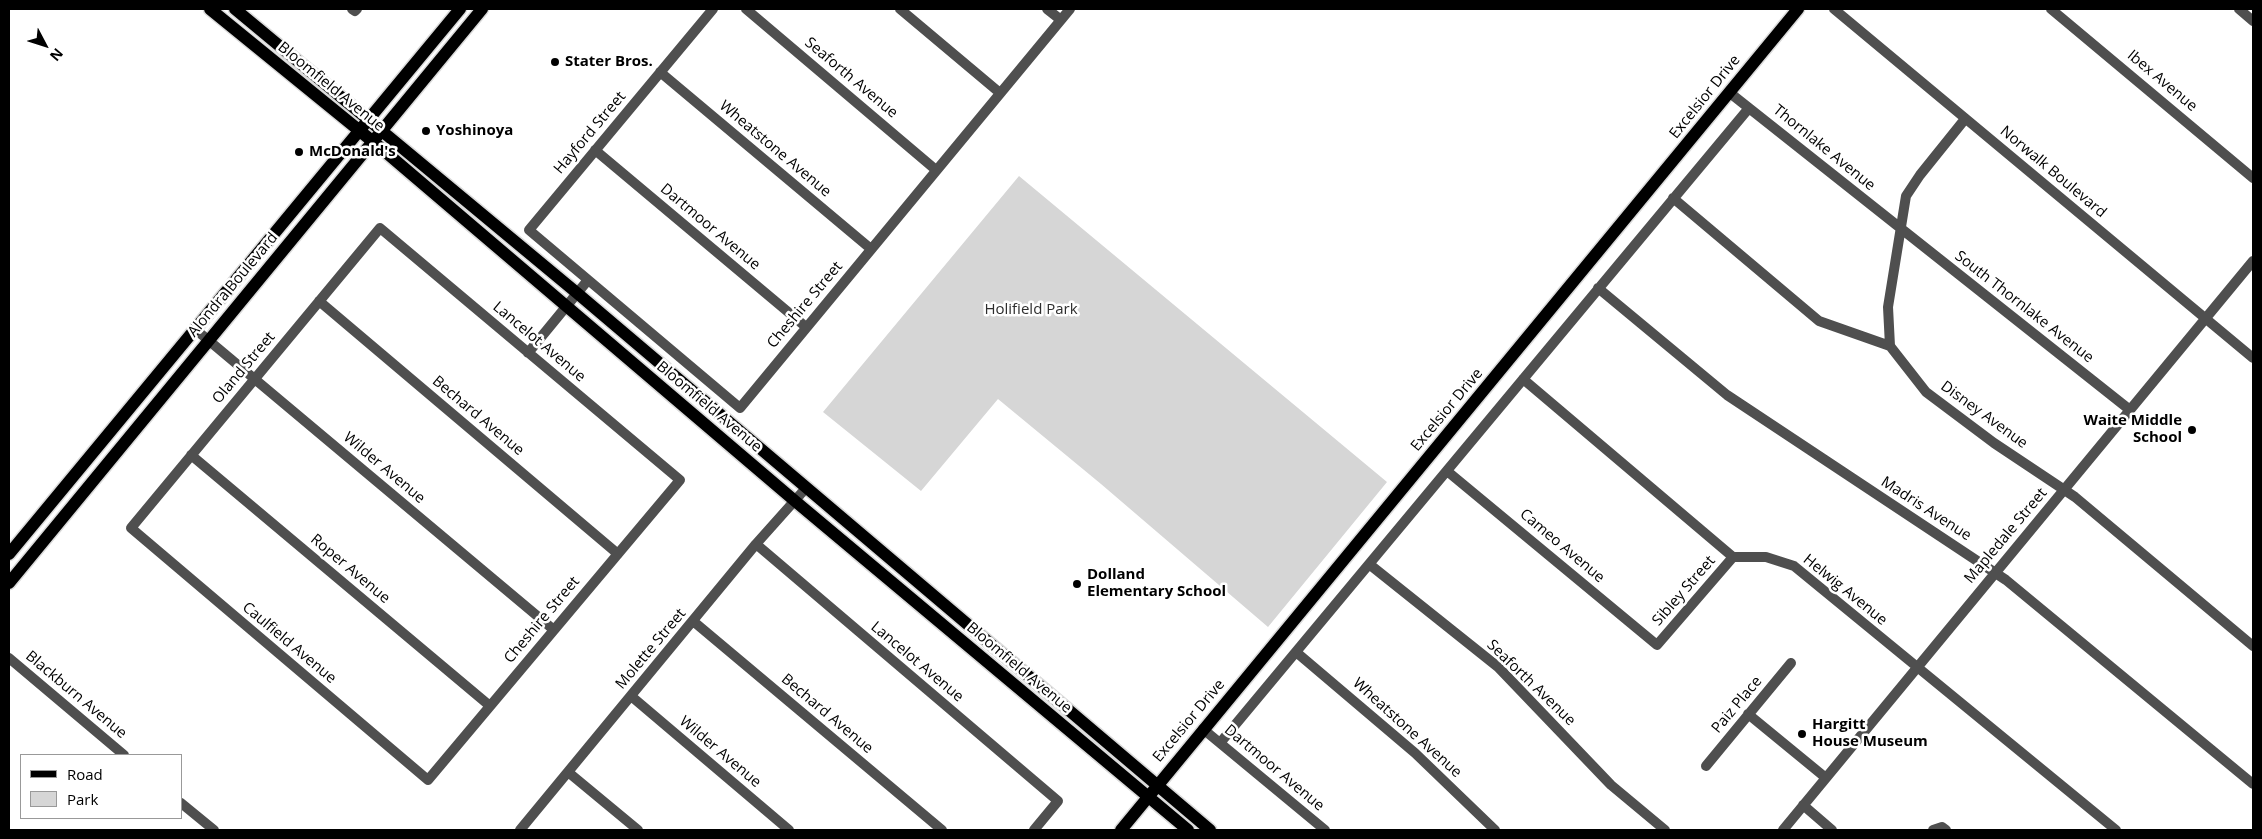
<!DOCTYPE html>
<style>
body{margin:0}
#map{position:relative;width:2262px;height:839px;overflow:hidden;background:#fff;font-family:"Open Sans",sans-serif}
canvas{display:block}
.frame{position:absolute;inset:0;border:10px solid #000;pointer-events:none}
.legend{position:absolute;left:20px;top:754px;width:162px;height:65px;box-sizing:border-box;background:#fff;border:1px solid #999;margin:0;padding:6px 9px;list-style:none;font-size:15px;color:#000}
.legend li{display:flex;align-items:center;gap:10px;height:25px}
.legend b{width:25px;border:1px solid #999}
.north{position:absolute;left:20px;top:20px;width:50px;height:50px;-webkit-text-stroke:4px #fff;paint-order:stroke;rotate:130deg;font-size:14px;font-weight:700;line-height:20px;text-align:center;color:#000}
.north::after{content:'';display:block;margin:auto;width:18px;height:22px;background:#000;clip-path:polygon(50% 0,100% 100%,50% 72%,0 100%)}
</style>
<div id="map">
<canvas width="2262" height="839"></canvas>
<div class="frame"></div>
<ul class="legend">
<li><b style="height:6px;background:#000"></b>Road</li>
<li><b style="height:14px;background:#d6d6d6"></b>Park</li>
</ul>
<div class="north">N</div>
</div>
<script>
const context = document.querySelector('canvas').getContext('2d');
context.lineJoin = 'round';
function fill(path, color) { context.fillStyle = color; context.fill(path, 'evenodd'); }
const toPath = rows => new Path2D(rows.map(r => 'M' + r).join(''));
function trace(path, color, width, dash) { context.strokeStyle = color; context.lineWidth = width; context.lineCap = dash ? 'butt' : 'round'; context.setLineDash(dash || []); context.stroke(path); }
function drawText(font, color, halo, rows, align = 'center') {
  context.font = font + ' "Open Sans",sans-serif'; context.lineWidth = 5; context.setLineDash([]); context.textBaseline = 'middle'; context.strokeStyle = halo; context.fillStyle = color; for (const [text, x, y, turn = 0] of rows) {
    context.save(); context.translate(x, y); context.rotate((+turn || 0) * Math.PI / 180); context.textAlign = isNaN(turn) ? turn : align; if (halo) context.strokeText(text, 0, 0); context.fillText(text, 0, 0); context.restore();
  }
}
fill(toPath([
 [1019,176,1387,482,1268,627,1101,484,998,399,921,491,823,412]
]), '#d6d6d6');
const major = toPath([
 [210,9,382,149,795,501,1188,830],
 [235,9,577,293,1210,830],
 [9,554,460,9],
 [9,583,482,9],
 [1121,830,1798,9]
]);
trace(major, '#dbdbdb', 15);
trace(toPath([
 [352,9,355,11,357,9],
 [713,9,529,230,740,408,1070,9],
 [746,9,936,170],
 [900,9,1000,93],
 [1047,9,1061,20],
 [1834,9,2253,358],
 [2051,9,2253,178],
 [2239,9,2253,21],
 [660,72,871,249],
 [1730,93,2130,410],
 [595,150,806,327],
 [1673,198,1819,321,1890,346,1926,392,1994,443,2075,497,2253,646],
 [380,228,680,480,428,780,131,528,380,228],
 [1598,288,1727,395,2006,580,2253,784],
 [319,301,618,554],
 [195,329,554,630],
 [1890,346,1888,307,1906,196,1920,175,1965,119],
 [528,353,588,280],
 [1523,379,1733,557,1766,557,1794,566,2116,830],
 [191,455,490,706],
 [1447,471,1657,645,1733,557],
 [756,544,1058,801,1034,830],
 [1369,564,1498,667,1611,785,1665,830],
 [693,621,942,830],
 [1296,652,1415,753,1495,830],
 [9,658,124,755],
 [631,696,789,830],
 [1748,714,1826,778],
 [1203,729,1325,830],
 [1220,743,1749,108],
 [1706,766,1791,663],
 [568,772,638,830],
 [181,803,214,830],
 [1803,805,1832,830],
 [520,830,756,544,806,488],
 [1783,830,2253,261],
 [1933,830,1942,827,1946,830]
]), '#4f4f4f', 10);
trace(major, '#000', 12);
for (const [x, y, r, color] of [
 [555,62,5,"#000"],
 [426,131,5,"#000"],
 [299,152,5,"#000"],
 [2192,430,5,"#000"],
 [1077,584,5,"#000"],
 [1802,734,5,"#000"]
]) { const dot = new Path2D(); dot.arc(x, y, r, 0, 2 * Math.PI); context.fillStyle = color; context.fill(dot); trace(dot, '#fff', 2); }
drawText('bold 15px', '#000', '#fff', [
 ["Stater Bros.",565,62],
 ["Yoshinoya",436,131],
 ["McDonald's",309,152],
 ["Waite Middle",2182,421,"right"],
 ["School",2182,438,"right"],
 ["Dolland",1087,575],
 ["Elementary School",1087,592],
 ["Hargitt",1812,725],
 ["House Museum",1812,742]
], 'left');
drawText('15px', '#000', '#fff', [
 ["Seaforth Avenue",851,78,40],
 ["Ibex Avenue",2162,81,40],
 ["Bloomfield Avenue",331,87,39],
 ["Excelsior Drive",1705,97,-51],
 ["Hayford Street",590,133,-50],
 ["Thornlake Avenue",1824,148,39],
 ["Wheatstone Avenue",775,149,40],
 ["Norwalk Boulevard",2053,172,40],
 ["Dartmoor Avenue",710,227,40],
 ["Alondra Boulevard",233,285,-50],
 ["Cheshire Street",805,305,-50],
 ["South Thornlake Avenue",2024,307,38],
 ["Lancelot Avenue",539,342,40],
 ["Oland Street",244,368,-50],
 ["Bloomfield Avenue",709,407,40],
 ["Excelsior Drive",1447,410,-50],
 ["Disney Avenue",1984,415,36],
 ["Bechard Avenue",478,416,40],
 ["Wilder Avenue",384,468,40],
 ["Madris Avenue",1926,509,33],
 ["Mapledale Street",2006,536,-50],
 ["Cameo Avenue",1562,546,40],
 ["Roper Avenue",350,569,40],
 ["Helwig Avenue",1845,590,39],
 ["Sibley Street",1684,591,-49],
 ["Cheshire Street",542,620,-50],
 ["Caulfield Avenue",289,643,40],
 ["Molette Street",651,649,-50],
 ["Lancelot Avenue",917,662,40],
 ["Bloomfield Avenue",1019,668,40],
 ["Seaforth Avenue",1531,683,44],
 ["Blackburn Avenue",76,695,40],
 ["Paiz Place",1737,705,-50],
 ["Bechard Avenue",827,714,40],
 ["Excelsior Drive",1189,721,-50],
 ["Wheatstone Avenue",1407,728,42],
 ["Wilder Avenue",720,752,40],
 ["Dartmoor Avenue",1274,768,40]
]);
drawText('15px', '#2d2d2d', '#fff', [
 ["Holifield Park",1031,310]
]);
</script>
